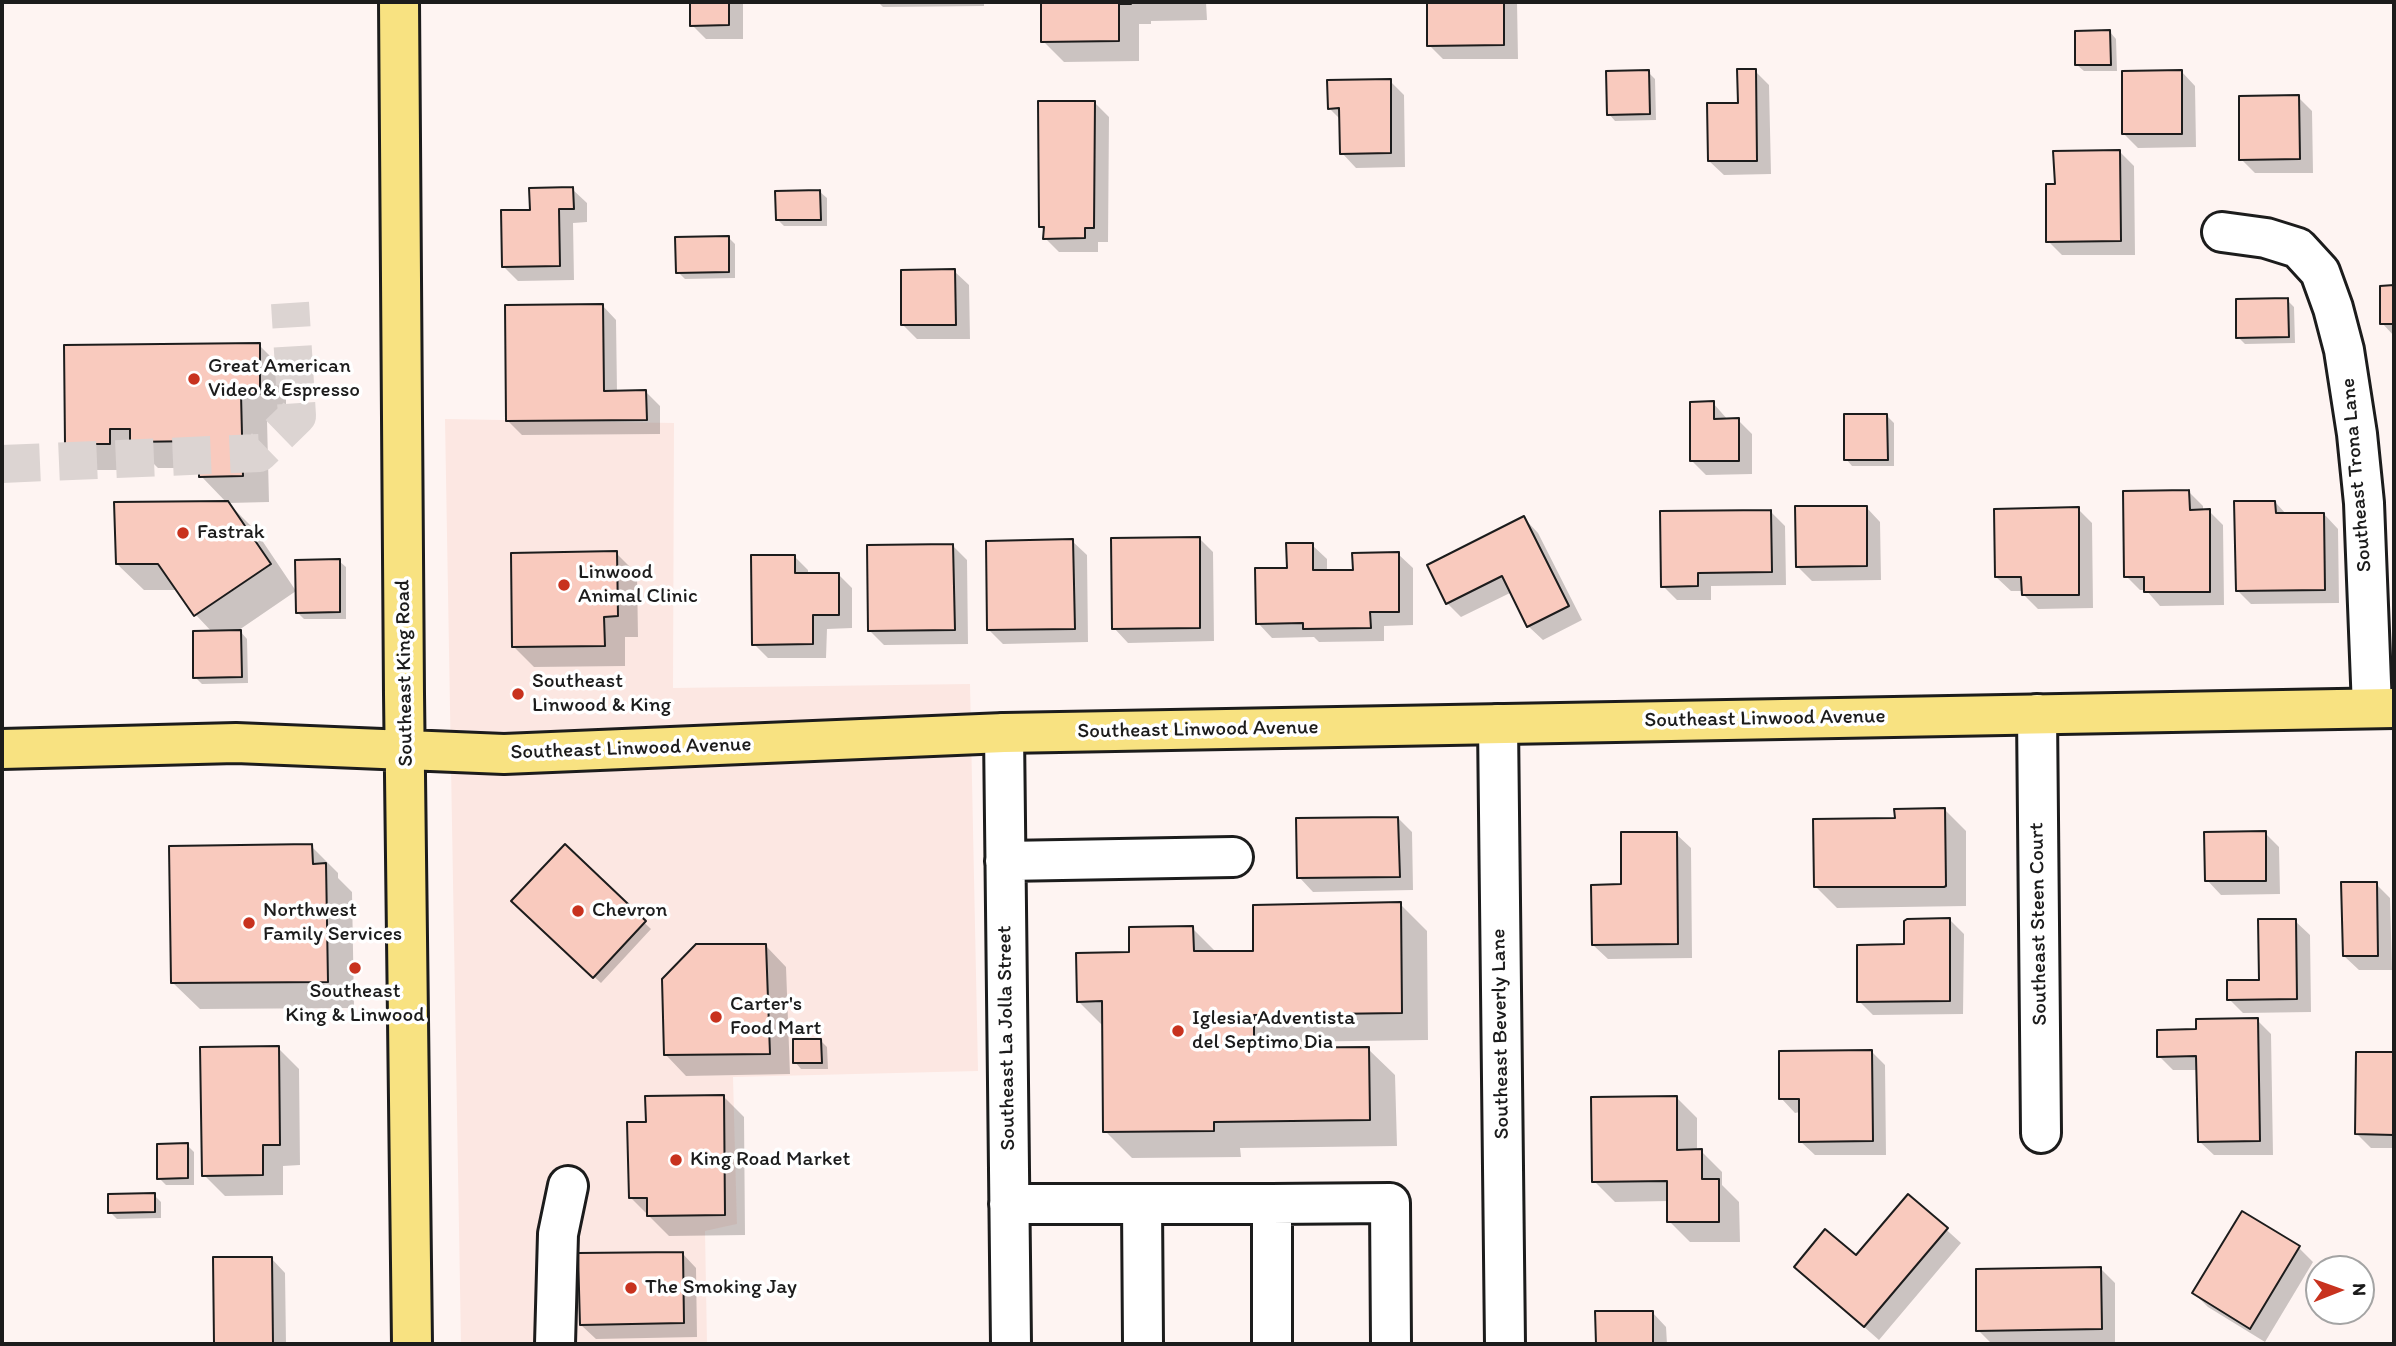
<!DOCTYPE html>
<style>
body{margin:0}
#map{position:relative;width:2396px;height:1346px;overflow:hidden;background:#fef4f2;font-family:Itim,sans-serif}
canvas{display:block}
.frame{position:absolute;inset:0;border:4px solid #1c1c1c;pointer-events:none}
.north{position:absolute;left:2305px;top:1255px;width:70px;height:70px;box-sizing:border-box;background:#fff;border:2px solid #a4a4a4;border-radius:50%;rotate:89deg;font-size:19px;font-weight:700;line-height:28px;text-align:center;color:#1c1c1c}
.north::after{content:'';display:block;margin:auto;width:24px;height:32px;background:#c8321e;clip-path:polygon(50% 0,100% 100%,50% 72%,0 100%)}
</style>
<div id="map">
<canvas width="2396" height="1346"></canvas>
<div class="frame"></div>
<div class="north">N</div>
</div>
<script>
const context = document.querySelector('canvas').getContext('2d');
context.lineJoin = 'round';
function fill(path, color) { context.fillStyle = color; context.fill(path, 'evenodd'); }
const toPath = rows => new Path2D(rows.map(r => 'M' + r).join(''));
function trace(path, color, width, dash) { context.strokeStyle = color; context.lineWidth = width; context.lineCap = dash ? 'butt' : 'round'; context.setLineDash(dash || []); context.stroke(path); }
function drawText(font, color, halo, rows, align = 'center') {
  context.font = font + ' Itim,sans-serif'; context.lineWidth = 7; context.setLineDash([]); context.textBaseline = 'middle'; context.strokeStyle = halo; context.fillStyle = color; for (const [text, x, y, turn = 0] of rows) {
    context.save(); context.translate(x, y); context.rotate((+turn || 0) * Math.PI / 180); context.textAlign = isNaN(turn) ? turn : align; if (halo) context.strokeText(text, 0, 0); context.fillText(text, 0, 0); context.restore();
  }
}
fill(toPath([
 [445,419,674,423,673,688,970,684,978,1071,733,1077,737,1224,705,1231,707,1344,461,1344]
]), '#fce7e2');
fill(toPath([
 [692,2,743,2,743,39,706,39,692,25],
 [878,2,984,2,984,6,883,7],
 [1043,2,1206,2,1207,20,1151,21,1151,24,1139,24,1139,61,1064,62,1043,41],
 [1429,2,1517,2,1518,59,1443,59,1429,45],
 [2110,32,2116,39,2117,71,2084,71,2077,65],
 [1755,71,1769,85,1771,174,1724,175,1709,161],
 [2181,71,2195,86,2196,147,2138,148,2124,134],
 [1648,72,1655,79,1656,120,1615,121,1609,114],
 [1390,81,1404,95,1405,167,1356,168,1342,153,1341,120,1329,108],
 [2298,97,2312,111,2313,173,2255,173,2241,159],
 [1094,102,1109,117,1108,242,1098,242,1098,252,1059,252,1045,238,1045,231,1040,226],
 [2120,152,2134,166,2135,255,2062,255,2048,241,2057,186],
 [572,189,587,203,587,222,573,223,574,280,518,281,504,267,532,212],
 [820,192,827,198,827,226,784,226,778,220],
 [728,237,735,244,735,278,685,279,678,272],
 [954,271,969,285,970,339,917,339,903,325],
 [2382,287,2394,287,2394,336,2382,323],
 [2287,300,2294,307,2295,343,2245,344,2238,337],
 [602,305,616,320,617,392,646,392,660,406,660,434,522,435,508,421],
 [259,345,286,372,286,420,267,420,269,502,228,503,255,530,296,591,239,630,247,639,248,683,202,684,195,677,213,633,196,615,178,590,144,590,117,564,227,503,201,476,201,468,158,468,145,455,136,455,137,470,94,470,67,444],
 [1713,403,1728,420,1738,420,1752,434,1752,474,1706,475,1692,461],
 [1887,416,1894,423,1894,466,1852,466,1846,459],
 [2189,492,2203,506,2203,511,2209,511,2223,525,2224,605,2160,606,2146,590,2140,590,2126,576],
 [2275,502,2287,515,2324,514,2338,529,2339,603,2251,604,2237,590],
 [1866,507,1880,522,1881,580,1812,581,1798,567],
 [2078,509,2092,523,2093,608,2038,609,2023,594,2023,591,2011,591,1996,577],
 [1771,512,1785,526,1786,585,1711,586,1711,600,1677,600,1663,586],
 [1524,518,1538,533,1582,620,1543,640,1528,626,1512,592,1461,617,1447,603],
 [1199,538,1213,552,1214,641,1128,643,1114,628],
 [1072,541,1087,555,1088,642,1003,644,989,630],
 [1312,545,1327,559,1327,572,1354,571,1398,554,1413,568,1413,625,1384,626,1384,641,1319,642,1314,637,1272,638,1258,623,1289,570],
 [953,546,967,560,968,644,884,645,870,631],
 [616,553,637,574,638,637,625,637,625,666,534,667,513,646],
 [794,556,808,570,808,574,838,574,852,588,852,628,827,629,826,658,768,658,754,644],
 [339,561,346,567,346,619,304,619,297,612],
 [1945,810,1966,831,1966,906,1837,908,1816,887],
 [1398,818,1412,832,1413,890,1313,892,1299,877],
 [2265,833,2279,847,2280,894,2221,895,2207,880],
 [1676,834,1691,848,1692,958,1608,959,1593,945,1623,886],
 [311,846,338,873,338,878,352,892,354,1008,200,1009,173,983],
 [565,847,651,929,601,983,513,901],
 [2376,884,2390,898,2392,970,2359,970,2344,956],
 [1400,904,1427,931,1428,1040,1280,1042,1280,1050,1368,1049,1395,1075,1397,1146,1240,1148,1241,1157,1132,1158,1105,1131,1104,1027,1078,1001,1131,954,1192,928,1217,953,1255,953],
 [1950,920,1964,934,1963,1014,1873,1015,1859,1001],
 [2295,921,2310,935,2311,1012,2243,1013,2229,999,2260,982],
 [766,946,786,967,790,1074,686,1076,666,1055],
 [2257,1020,2271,1034,2273,1155,2214,1155,2199,1141,2198,1070,2173,1070,2159,1056,2198,1031],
 [820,1040,827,1047,828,1069,801,1069,795,1062],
 [278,1048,299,1069,300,1165,283,1166,283,1195,225,1196,204,1175],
 [1871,1051,1885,1065,1886,1155,1815,1155,1800,1141,1800,1112,1795,1113,1781,1098],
 [2358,1054,2394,1054,2394,1148,2371,1148,2357,1134],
 [723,1096,744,1117,745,1235,669,1236,630,1197,648,1124],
 [1676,1097,1697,1118,1697,1151,1701,1151,1722,1172,1722,1185,1739,1202,1740,1242,1690,1242,1669,1221,1669,1201,1615,1202,1594,1181],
 [187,1145,194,1152,194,1185,166,1185,159,1178],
 [154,1195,161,1202,161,1218,117,1219,110,1212],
 [1909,1196,1961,1243,1879,1340,1796,1267,1856,1258],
 [2242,1213,2299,1248,2313,1262,2265,1342,2208,1307,2194,1293],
 [682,1253,696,1268,697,1337,596,1339,581,1325],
 [271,1258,285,1273,286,1344,216,1344,215,1259],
 [2101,1269,2115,1283,2115,1342,1992,1344,1978,1330],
 [1652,1312,1666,1327,1667,1344,1597,1344,1597,1313]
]), '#0003');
const building = toPath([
 [690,2,729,2,729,25,690,26,690,2],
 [1041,2,1131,2,1131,4,1119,4,1119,41,1041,42,1041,2],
 [1427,2,1504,2,1504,45,1427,46,1427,2],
 [2110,30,2111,65,2075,65,2075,31,2110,30],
 [1737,69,1756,69,1757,161,1708,161,1707,103,1738,103,1737,69],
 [1649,70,1650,114,1607,115,1606,71,1649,70],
 [2182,70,2182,134,2122,134,2122,71,2182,70],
 [1391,79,1391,153,1340,154,1339,108,1328,109,1327,80,1391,79],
 [2299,95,2300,159,2239,160,2239,96,2299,95],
 [1038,101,1095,101,1094,228,1085,228,1085,238,1043,239,1044,227,1039,227,1038,101],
 [2120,150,2121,241,2046,242,2046,184,2055,184,2053,151,2120,150],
 [573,187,574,209,559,209,560,266,502,267,501,210,530,210,529,188,573,187],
 [820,190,821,220,776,220,775,191,820,190],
 [729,236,729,272,676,273,675,237,729,236],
 [955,269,956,325,901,325,901,270,955,269],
 [2394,285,2394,324,2380,324,2380,286,2394,285],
 [2288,298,2289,337,2236,338,2236,299,2288,298],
 [603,304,604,391,646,390,647,420,506,421,505,305,603,304],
 [260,343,260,394,241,394,243,476,199,477,199,441,130,442,130,429,110,429,110,444,65,444,64,345,260,343],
 [1714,401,1714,419,1739,418,1739,461,1690,461,1690,402,1714,401],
 [1844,414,1887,414,1888,460,1844,460,1844,414],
 [2189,490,2190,510,2210,509,2210,592,2144,592,2144,577,2124,577,2123,491,2189,490],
 [228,501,271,564,194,616,158,564,116,564,114,502,228,501],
 [2234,501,2275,501,2276,513,2324,513,2325,590,2236,591,2234,501],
 [1795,506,1867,506,1867,566,1796,567,1795,506],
 [2079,507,2079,595,2022,595,2021,577,1995,577,1994,509,2079,507],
 [1771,510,1772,572,1698,573,1698,586,1661,587,1660,511,1771,510],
 [1524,516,1569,606,1527,627,1502,576,1446,604,1427,565,1524,516],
 [1200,537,1200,628,1112,629,1111,538,1200,537],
 [1073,539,1075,629,987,630,986,541,1073,539],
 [1286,543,1313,543,1313,570,1353,570,1352,553,1399,552,1399,612,1370,612,1371,628,1303,629,1303,623,1256,624,1255,568,1287,568,1286,543],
 [953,544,955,630,868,631,867,545,953,544],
 [617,551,618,616,604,617,605,646,512,647,511,553,617,551],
 [751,555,795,555,795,573,839,573,839,615,813,615,813,644,752,645,751,555],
 [340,559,340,612,296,613,295,560,340,559],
 [241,630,242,677,193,678,193,631,241,630],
 [1945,808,1946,886,1944,887,1814,887,1813,819,1895,818,1894,809,1945,808],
 [1398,817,1400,877,1297,878,1296,818,1398,817],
 [2266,831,2266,881,2205,881,2204,832,2266,831],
 [1621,832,1677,832,1678,944,1592,945,1591,885,1621,884,1621,832],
 [312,844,313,864,326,863,328,982,171,983,169,846,312,844],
 [565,844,646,921,593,978,511,901,565,844],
 [2341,882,2377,882,2378,956,2343,956,2341,882],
 [1401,902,1402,1013,1254,1015,1254,1048,1369,1047,1370,1120,1214,1122,1214,1131,1103,1132,1102,1001,1077,1002,1076,953,1129,952,1129,927,1193,926,1194,951,1253,951,1253,905,1401,902],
 [1950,918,1950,1001,1857,1002,1857,945,1904,944,1904,921,1907,919,1950,918],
 [2258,919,2296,919,2297,999,2227,1000,2227,980,2259,980,2258,919],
 [696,944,766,944,770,1054,664,1055,662,979,696,944],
 [2258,1018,2260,1141,2198,1142,2196,1056,2157,1057,2157,1030,2196,1029,2196,1019,2258,1018],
 [793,1039,821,1039,822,1063,793,1063,793,1039],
 [279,1046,280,1145,263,1145,263,1175,202,1176,200,1047,279,1046],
 [1872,1050,1873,1141,1799,1142,1799,1099,1779,1099,1779,1051,1872,1050],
 [2356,1052,2394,1052,2394,1135,2355,1134,2356,1052],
 [724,1095,725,1215,647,1216,647,1198,629,1198,627,1122,646,1122,645,1096,724,1095],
 [1677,1096,1677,1150,1702,1149,1702,1179,1719,1179,1719,1222,1667,1222,1667,1181,1592,1182,1591,1097,1677,1096],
 [188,1143,188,1178,157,1179,157,1144,188,1143],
 [155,1193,155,1212,108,1213,108,1194,155,1193],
 [1908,1194,1948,1228,1864,1327,1794,1267,1825,1229,1856,1255,1908,1194],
 [2242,1211,2300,1246,2250,1329,2192,1293,2242,1211],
 [683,1252,684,1323,580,1325,578,1253,683,1252],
 [213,1257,272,1257,273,1344,214,1344,213,1257],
 [2101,1267,2102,1329,1976,1331,1976,1269,2101,1267],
 [1595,1311,1653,1311,1653,1344,1596,1344,1595,1311]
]);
fill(building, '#f9cabe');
trace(building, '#1c1c1c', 2);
trace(toPath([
 [2,464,259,453,297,416,290,303]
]), '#dcd4d2', 38, [38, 19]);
const minor = toPath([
 [2222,232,2266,238,2298,248,2320,272,2333,308,2344,350,2357,434,2364,503,2372,708],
 [2037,714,2041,1133],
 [1498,724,1505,1344],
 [1004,733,1011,1344],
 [1005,861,1233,857],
 [1009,1204,1272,1204,1272,1344],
 [1142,1204,1143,1344],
 [1272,1204,1390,1203,1391,1344],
 [555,1344,558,1234,568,1186]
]);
const major = toPath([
 [399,2,404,694,412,1344],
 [2,749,236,743,504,754,1004,733,2394,708]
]);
trace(minor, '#1c1c1c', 44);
trace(major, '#1c1c1c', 44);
trace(minor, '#fff', 38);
trace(major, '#f8e281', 38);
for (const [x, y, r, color] of [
 [194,379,7,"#c8321e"],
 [183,533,7,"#c8321e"],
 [564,585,7,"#c8321e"],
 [518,694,7,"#c8321e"],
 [578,911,7,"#c8321e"],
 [249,923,7,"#c8321e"],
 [355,968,7,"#c8321e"],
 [716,1017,7,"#c8321e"],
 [1178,1031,7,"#c8321e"],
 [676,1160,7,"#c8321e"],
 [631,1288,7,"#c8321e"]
]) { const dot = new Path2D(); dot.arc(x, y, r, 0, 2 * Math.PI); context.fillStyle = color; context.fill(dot); trace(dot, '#fff', 2.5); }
drawText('21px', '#1c1c1c', '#fff', [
 ["Great American",208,367],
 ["Video & Espresso",208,391],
 ["Fastrak",197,533],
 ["Linwood",578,573],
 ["Animal Clinic",578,597],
 ["Southeast",532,682],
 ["Linwood & King",532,706],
 ["Northwest",263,911],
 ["Family Services",263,935],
 ["Chevron",592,911],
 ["Southeast",355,992,"center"],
 ["King & Linwood",355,1016,"center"],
 ["Carter's",730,1005],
 ["Food Mart",730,1029],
 ["Iglesia Adventista",1192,1019],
 ["del Septimo Dia",1192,1043],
 ["King Road Market",690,1160],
 ["The Smoking Jay",645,1288]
], 'left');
drawText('21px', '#1c1c1c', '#fff', [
 ["Southeast Trona Lane",2357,475,-95],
 ["Southeast King Road",405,673,-91],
 ["Southeast Linwood Avenue",1765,719,-1],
 ["Southeast Linwood Avenue",1198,730,-1],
 ["Southeast Linwood Avenue",631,749,-2],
 ["Southeast Steen Court",2039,924,-91],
 ["Southeast Beverly Lane",1501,1034,-91],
 ["Southeast La Jolla Street",1007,1038,-91]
]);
</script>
